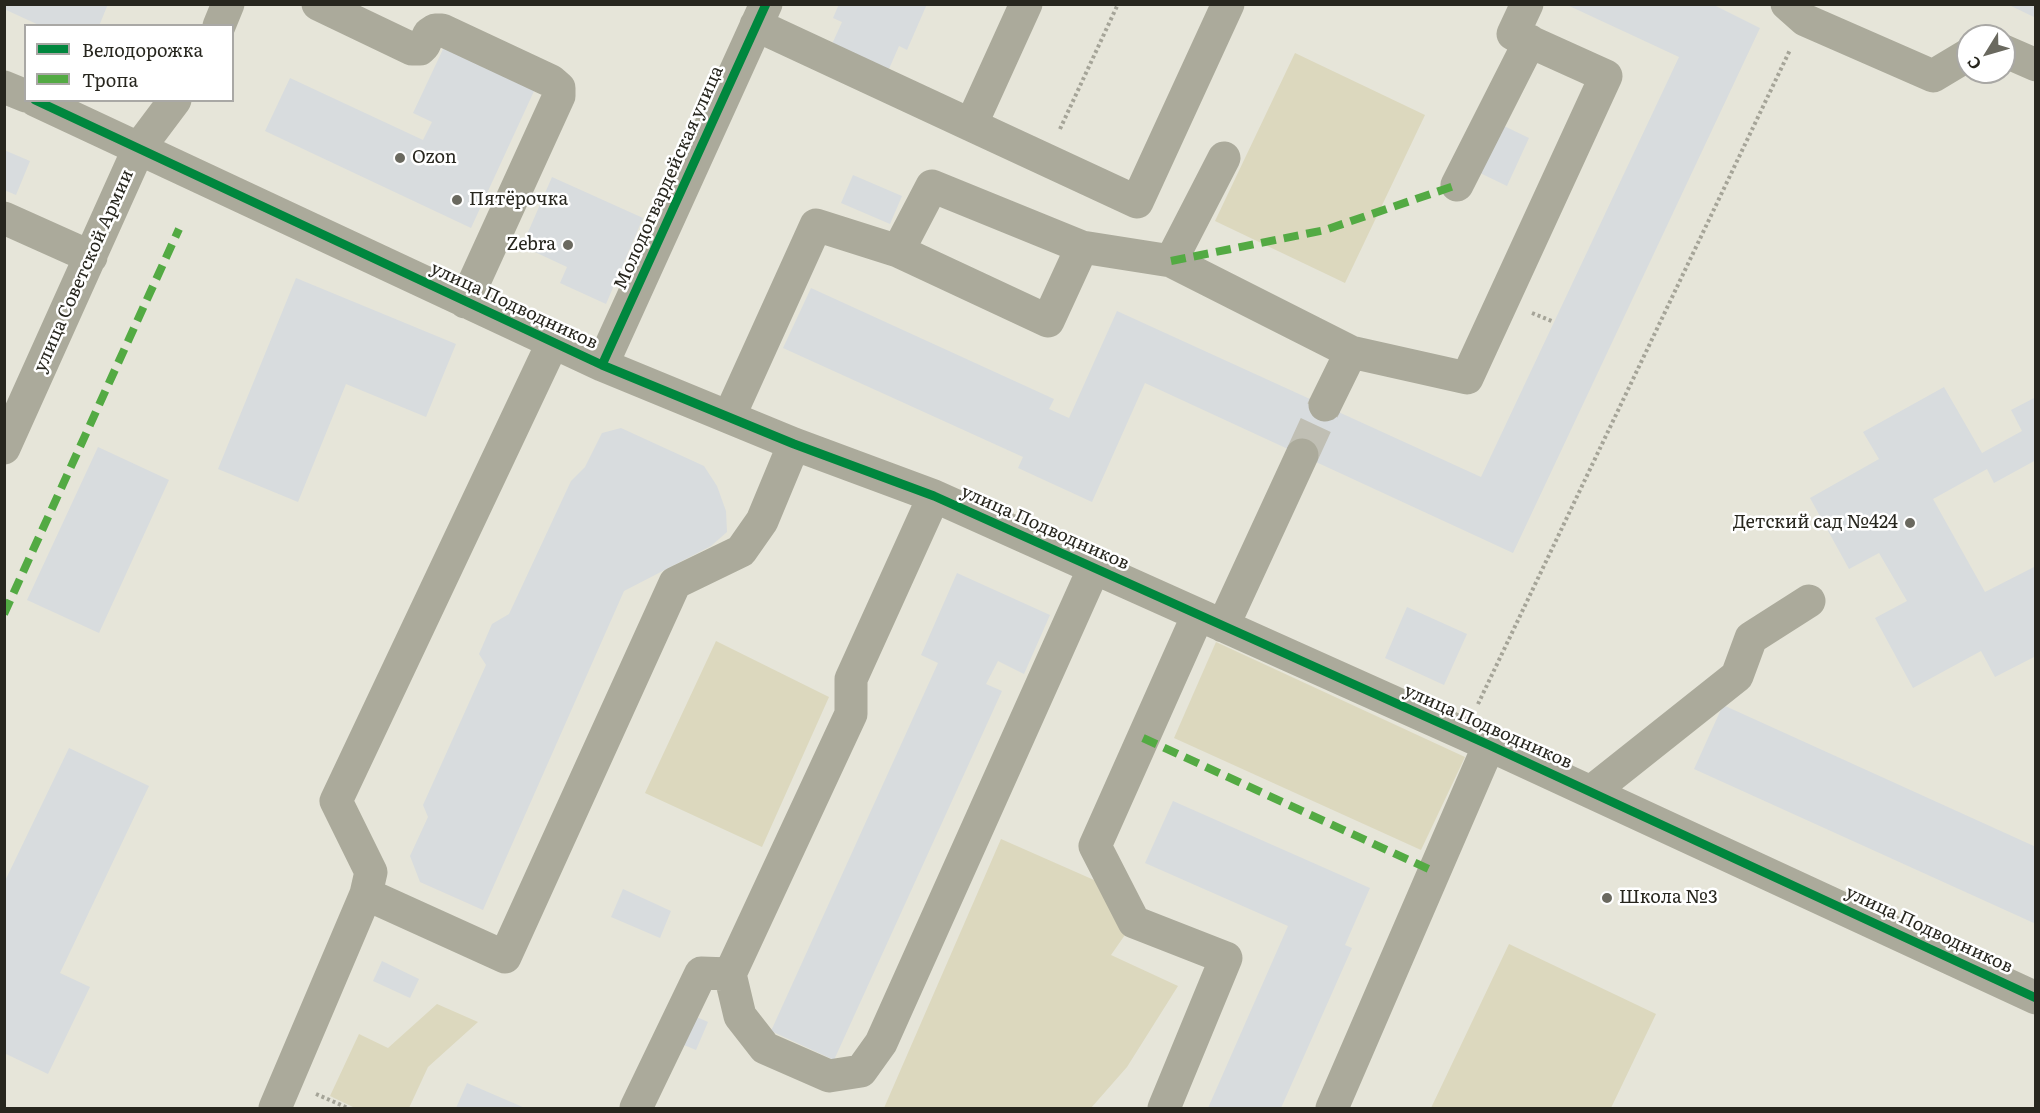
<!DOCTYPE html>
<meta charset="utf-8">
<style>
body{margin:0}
#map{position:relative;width:2040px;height:1113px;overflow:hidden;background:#e6e5d9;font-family:Literata,serif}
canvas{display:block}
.frame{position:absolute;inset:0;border:6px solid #27261e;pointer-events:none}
.legend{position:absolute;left:24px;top:24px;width:210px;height:78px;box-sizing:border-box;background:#fff;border:2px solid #a9a8a5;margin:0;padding:8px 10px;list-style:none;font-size:18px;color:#27261e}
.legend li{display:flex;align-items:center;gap:12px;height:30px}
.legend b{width:30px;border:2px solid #a9a8a5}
.north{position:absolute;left:1956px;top:24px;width:60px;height:60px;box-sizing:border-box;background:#fff;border:2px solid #a9a8a5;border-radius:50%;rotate:233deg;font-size:16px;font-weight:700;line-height:24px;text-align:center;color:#27261e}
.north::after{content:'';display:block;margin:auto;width:21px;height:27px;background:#6a695f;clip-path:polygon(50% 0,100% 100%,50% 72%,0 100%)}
</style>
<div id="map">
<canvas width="2040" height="1113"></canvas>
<div class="frame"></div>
<ul class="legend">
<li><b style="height:8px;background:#00873e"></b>Велодорожка</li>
<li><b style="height:8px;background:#53aa43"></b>Тропа</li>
</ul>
<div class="north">С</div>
</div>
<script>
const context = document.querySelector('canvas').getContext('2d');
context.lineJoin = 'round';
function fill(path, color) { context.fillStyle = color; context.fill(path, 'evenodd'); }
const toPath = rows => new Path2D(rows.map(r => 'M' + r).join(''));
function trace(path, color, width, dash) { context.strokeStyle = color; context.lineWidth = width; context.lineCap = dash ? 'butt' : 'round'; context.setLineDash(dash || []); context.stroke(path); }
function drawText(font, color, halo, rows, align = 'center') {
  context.font = font + ' Literata,serif'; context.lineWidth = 5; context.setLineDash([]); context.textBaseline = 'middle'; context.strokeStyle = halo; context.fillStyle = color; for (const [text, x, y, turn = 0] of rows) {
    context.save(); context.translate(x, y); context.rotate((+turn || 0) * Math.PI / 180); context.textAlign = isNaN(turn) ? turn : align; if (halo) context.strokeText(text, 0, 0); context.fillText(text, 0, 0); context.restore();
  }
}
fill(toPath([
 [1295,53,1425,115,1345,283,1215,221],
 [716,641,829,697,762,847,645,793],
 [1216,642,1465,757,1421,850,1174,738],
 [1001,839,1119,891,1134,922,1111,955,1178,986,1127,1067,1091,1108,884,1108],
 [1509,944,1656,1014,1611,1108,1431,1108],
 [437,1004,478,1022,428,1067,409,1108,355,1108,330,1096,359,1034,388,1048]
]), '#dcd8be');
fill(toPath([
 [4,4,108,4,99,26,41,26,4,9],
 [839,4,927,4,907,50,899,46,889,69,832,44,842,22,833,18],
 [1565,4,1712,4,1760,28,1513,553,1145,383,1092,502,1018,468,1023,457,783,348,811,288,1054,399,1049,409,1069,418,1117,311,1481,477,1679,57],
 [2007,4,2036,4,2036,18],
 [444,47,535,89,471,228,265,131,290,78,423,140,432,122,413,113],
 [1502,125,1529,138,1507,186,1480,173],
 [4,150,30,161,16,195,4,190],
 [853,175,902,196,890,224,841,203],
 [552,177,643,218,606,304,560,283,567,267,522,246],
 [296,278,456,344,426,417,346,384,298,502,218,469],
 [1944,387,1982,453,2022,431,2011,410,2036,397,2036,460,1994,483,1987,469,1933,499,1985,592,2036,566,2036,656,1995,677,1981,651,1913,688,1875,618,1907,601,1879,553,1849,569,1810,498,1879,459,1863,432],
 [621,428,704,466,717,486,726,511,727,532,711,546,624,591,483,910,420,882,410,856,428,817,423,805,486,665,479,654,492,624,509,614,571,481,585,467,602,433],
 [98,447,169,480,99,633,27,600],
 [957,573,1050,615,1024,674,998,661,986,684,1002,691,834,1060,771,1031,938,663,921,655],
 [1407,607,1467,634,1444,685,1385,658],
 [1723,705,2036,847,2036,924,1694,769],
 [69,748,149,786,60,973,90,987,48,1074,4,1053,4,883],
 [1173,801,1370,888,1345,945,1352,948,1281,1108,1208,1108,1288,926,1145,863],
 [623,889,671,911,660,938,611,917],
 [382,961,419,979,410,998,373,981],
 [692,1015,708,1022,696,1050,679,1043],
 [467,1083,525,1108,456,1108]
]), '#d8dcde');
trace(toPath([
 [1302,455,1325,405]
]), '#c0bfb4', 33, [33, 16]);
trace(toPath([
 [1060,129,1118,4],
 [1532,313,1554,322],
 [1478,704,1790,50],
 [316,1094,348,1108]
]), '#a5a498', 4, [3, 3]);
trace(toPath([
 [318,4,412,49,420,49,424,45,429,34,435,30,442,30,551,81,559,88,559,96,465,302],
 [1787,4,1805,20,1933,76,1968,55],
 [756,25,971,125,1026,4],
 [219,26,228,4],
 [2004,51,2036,65],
 [4,87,26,96],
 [35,100,602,365,794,444,934,496,1489,745,2036,998],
 [971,125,1137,202,1228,4],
 [1457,185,1530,41],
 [4,218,91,257],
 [898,251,932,186,1082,247,1171,261,1224,158],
 [1171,261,1351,352,1467,378,1606,76,1513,34,1527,4],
 [553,342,336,801,371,872,366,894,505,957,675,583,741,551,762,521,794,444],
 [602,365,766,4],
 [1325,405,1351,352],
 [729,417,816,225,898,251,1048,321,1082,247],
 [4,448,139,148,175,100],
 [934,496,851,679,851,714,730,974,740,1016,765,1048,829,1076,861,1071,881,1043,1094,568],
 [1223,626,1302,455],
 [1591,792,1737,676,1751,638,1809,601],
 [275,1108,366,894],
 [636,1108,701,973,730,974],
 [1164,1108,1226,958,1134,922,1095,846,1198,615],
 [1332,1108,1489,745]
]), '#abaa9b', 33);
trace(toPath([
 [1171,261,1325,230,1457,185],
 [4,614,179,229],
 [1143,738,1435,872]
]), '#53aa43', 8, [15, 8]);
trace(toPath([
 [35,100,602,365,794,444,934,496,1489,745,2036,998],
 [602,365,766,4]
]), '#00873e', 9);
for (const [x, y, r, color] of [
 [400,158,6,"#6a695f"],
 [457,200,6,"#6a695f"],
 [568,245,6,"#6a695f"],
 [1910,523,6,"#6a695f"],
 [1607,898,6,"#6a695f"]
]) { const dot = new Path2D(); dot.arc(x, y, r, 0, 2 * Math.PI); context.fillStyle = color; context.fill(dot); trace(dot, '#fff', 2); }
drawText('18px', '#27261e', '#fff', [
 ["Ozon",412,158],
 ["Пятёрочка",469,200],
 ["Zebra",556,245,"right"],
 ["Детский сад №424",1898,523,"right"],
 ["Школа №3",1619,898]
], 'left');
drawText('18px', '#27261e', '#fff', [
 ["Молодогвардейская улица",669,178,-66],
 ["улица Советской Армии",84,271,-66],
 ["улица Подводников",514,306,25],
 ["улица Подводников",1045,528,24],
 ["улица Подводников",1488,727,24],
 ["улица Подводников",1929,930,25]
]);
</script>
